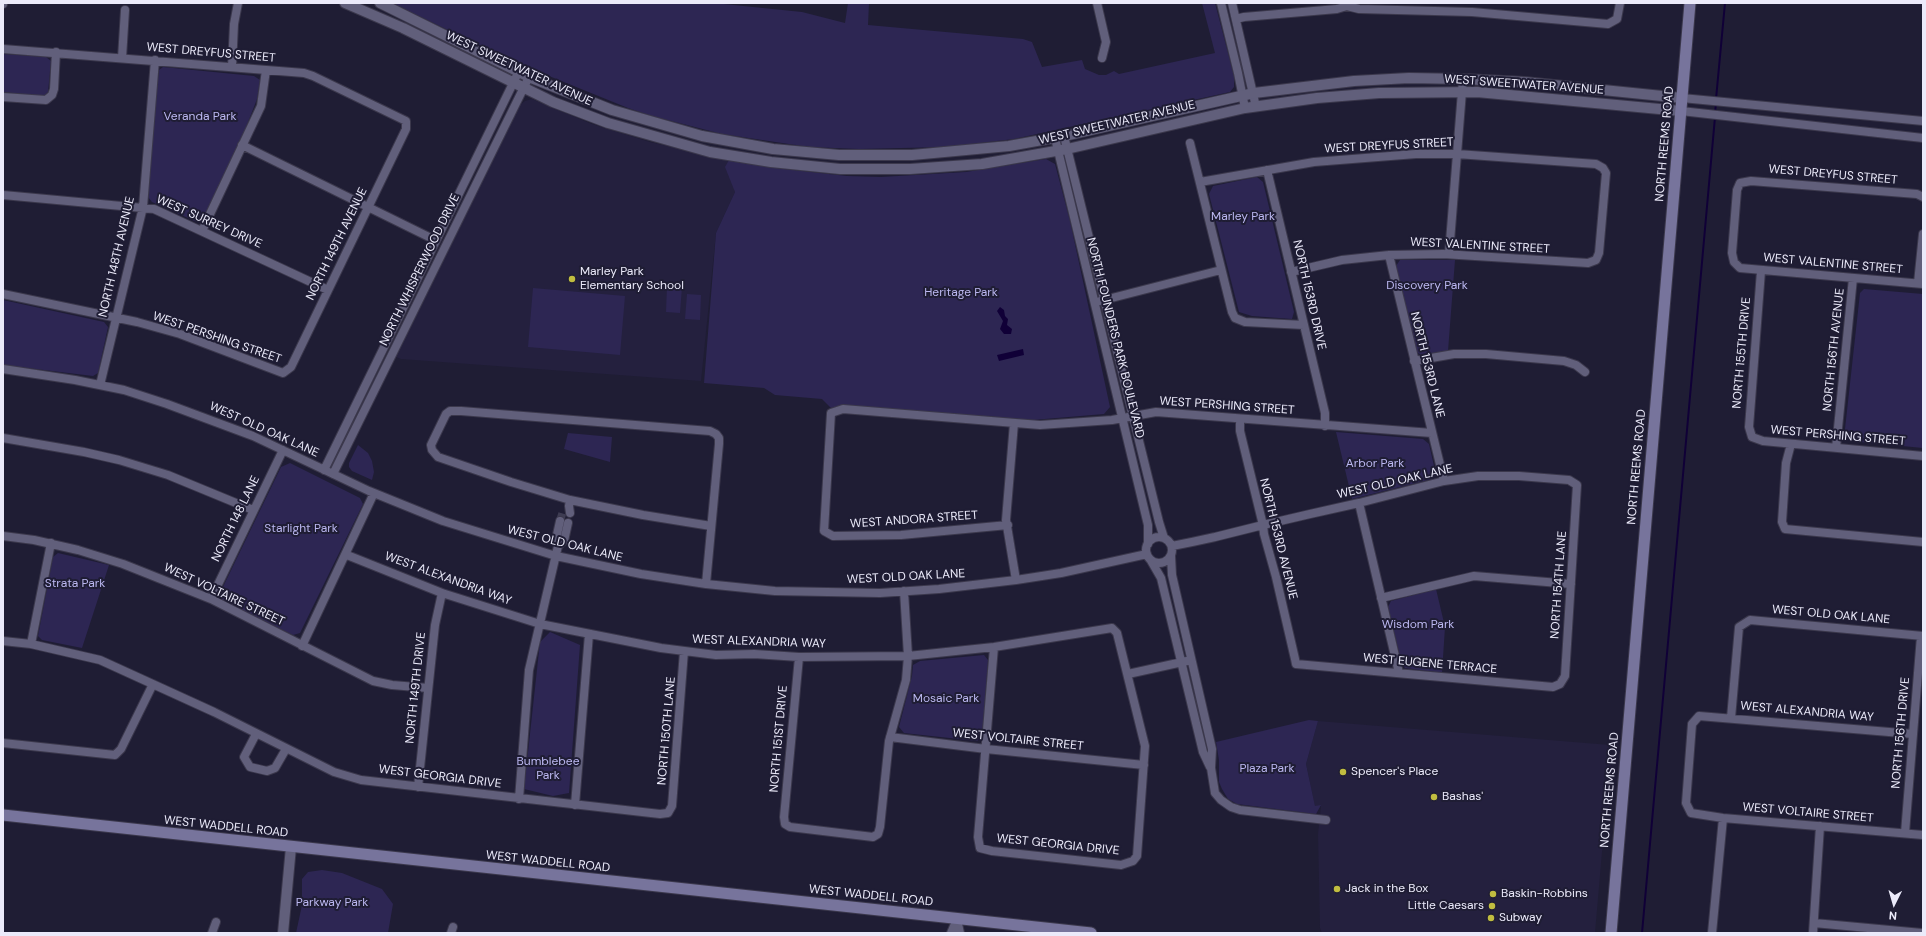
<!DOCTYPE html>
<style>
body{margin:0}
#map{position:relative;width:1926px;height:936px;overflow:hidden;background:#1f1d34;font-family:"DM Sans",sans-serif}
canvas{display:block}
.frame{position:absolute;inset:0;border:4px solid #ebeafa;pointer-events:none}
.north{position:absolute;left:1874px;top:884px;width:40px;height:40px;-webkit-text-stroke:3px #1f1d34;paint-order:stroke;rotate:185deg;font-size:11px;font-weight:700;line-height:16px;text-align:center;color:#ebeafa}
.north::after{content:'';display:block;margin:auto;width:14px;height:18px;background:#ebeafa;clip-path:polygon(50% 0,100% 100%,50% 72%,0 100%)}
</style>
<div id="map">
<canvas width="1926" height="936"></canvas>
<div class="frame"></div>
<div class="north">N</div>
</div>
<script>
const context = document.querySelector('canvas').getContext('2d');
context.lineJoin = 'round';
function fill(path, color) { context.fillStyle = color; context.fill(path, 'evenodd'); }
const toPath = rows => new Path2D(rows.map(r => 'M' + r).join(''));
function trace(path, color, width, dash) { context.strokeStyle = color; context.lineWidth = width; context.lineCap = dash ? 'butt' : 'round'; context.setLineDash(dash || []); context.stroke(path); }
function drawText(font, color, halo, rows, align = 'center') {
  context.font = font + ' "DM Sans",sans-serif'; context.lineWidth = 4; context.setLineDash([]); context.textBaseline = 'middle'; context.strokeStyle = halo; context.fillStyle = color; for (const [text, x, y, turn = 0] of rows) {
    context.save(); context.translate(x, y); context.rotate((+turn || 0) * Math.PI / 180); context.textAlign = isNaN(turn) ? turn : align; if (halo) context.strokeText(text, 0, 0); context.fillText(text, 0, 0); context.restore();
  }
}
fill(toPath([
 [532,99,592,124,650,142,729,160,735,192,716,233,701,381,401,359,394,356,520,105,525,101],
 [1318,721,1610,745,1612,784,1602,852,1595,933,1322,933,1320,928,1318,834,1321,806,1315,807,1306,764]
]), '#24203e');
fill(toPath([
 [392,3,714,3,802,12,845,23,848,3,869,3,868,25,1023,39,1032,42,1042,67,1082,60,1085,69,1099,75,1106,75,1114,71,1119,74,1215,53,1202,3,1215,3,1234,76,1234,87,1230,92,1014,139,945,147,859,149,809,147,722,134,652,116,628,108,512,61],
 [3,54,46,57,51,61,48,92,44,96,3,92],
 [163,67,254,76,260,80,257,99,245,130,203,219,197,222,152,202,148,197,155,101,159,70],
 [1046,159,1055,164,1070,221,1110,407,1104,414,1033,420,843,405,831,408,822,399,775,395,764,388,704,383,716,233,735,192,725,167,729,160,784,169,847,176,881,177,966,172],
 [1257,177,1263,182,1294,312,1292,319,1252,316,1239,312,1209,194,1213,186],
 [1400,260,1455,260,1448,351,1422,355,1416,352,1396,266],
 [667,286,682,287,680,313,666,312],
 [533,288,625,296,620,355,528,347],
 [1864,289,1923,294,1923,448,1850,441,1844,438,1860,293],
 [687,294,701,295,700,320,685,319],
 [3,300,104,322,108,327,98,373,93,376,3,365],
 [1336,432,1423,439,1429,444,1436,475,1432,479,1352,499],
 [568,433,612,437,610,462,564,449],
 [358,445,368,453,372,461,374,472,372,480,352,471,349,467,349,463],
 [290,463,360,498,363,504,300,633,293,635,222,600,220,593,281,467],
 [58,553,109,565,82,648,42,640,38,636,53,557],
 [1436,589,1445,627,1442,673,1405,668,1402,664,1388,607,1391,601],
 [550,632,580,645,569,793,553,796,524,789,540,642],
 [984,655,988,660,982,736,977,741,904,733,899,727,912,676,913,665,920,661],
 [1309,720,1318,721,1306,764,1315,806,1321,805,1316,814,1237,804,1228,799,1222,789,1219,782,1219,760,1216,742],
 [322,870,342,873,382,889,393,904,388,933,296,933,302,905,302,879,308,872]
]), '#2d2653');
fill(toPath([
 [1000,307,1004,310,1005,316,1008,319,1007,325,1012,329,1011,334,1004,334,1000,329,1003,321,997,311],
 [1023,349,1024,355,999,361,997,355]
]), '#100037');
trace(toPath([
 [1716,99,1725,3],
 [1715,113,1716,103],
 [1642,933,1715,117]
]), '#100037', 2);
trace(toPath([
 [560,521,563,511]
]), '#3e3c52', 8, [8, 4]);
const minor = toPath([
 [1097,3,1106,42,1102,58],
 [1221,3,1238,73,1245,108],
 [1232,3,1256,107],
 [3,4,3,3],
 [1236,19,1244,17,1337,9,1347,6,1359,9,1472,12,1608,24,1617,19,1620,3],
 [3,49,304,73,313,76,406,121,406,129,291,367,283,373,180,334,137,322,3,294],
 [122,58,125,10],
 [232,67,234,24,238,3],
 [3,97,46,100,52,95,54,89,56,52],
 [1682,98,1923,121],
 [1681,111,1923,138],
 [1064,136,1159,522,1164,538],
 [1055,138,1148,525,1148,544],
 [1190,143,1232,312,1235,318,1245,322,1304,325],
 [242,145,435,240],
 [1267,170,1325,413,1325,426],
 [1200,182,1314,162,1416,154,1457,154,1596,164,1603,168,1606,173,1599,253,1596,260,1588,263,1443,254,1389,255,1342,260,1291,272],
 [3,195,154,209,328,290],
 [1923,197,1917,194,1751,181,1740,183,1737,190,1732,253,1734,262,1740,268,1923,284],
 [202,231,261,106,266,70],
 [1449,254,1463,79],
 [1389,255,1444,481],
 [1761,271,1749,427,1752,437,1763,441,1923,456],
 [1918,283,1923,234],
 [1100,301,1221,270],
 [1414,361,1454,354,1486,354,1564,361,1576,365,1585,372],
 [3,369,75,380,124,390,167,404,253,436,369,491,443,521,556,556,641,574,706,584,775,591,880,593,939,589,1016,580,1061,573,1147,554],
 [100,385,143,207,155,60],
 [1014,423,1006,520,1016,580],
 [3,438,84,452,119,460,168,475,253,510],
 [1791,444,1786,463,1782,522,1785,529,1923,542],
 [1836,448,1853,278],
 [324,470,519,71],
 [333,474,529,77],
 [570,500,569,506,570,513],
 [1359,503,1399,673],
 [1008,525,901,535,833,536,824,531,831,413,843,409,1040,425,1112,420,1156,412,1432,433],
 [3,536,34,540,78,550,123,564,211,599,373,681,392,685,428,688],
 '1146 550a13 13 0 1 1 26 0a13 13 0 1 1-26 0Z',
 [558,546,564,541,568,523],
 [558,546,556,539,560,521],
 [1172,546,1192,542,1215,537,1263,525,1310,514,1359,503,1444,481,1478,476,1519,476,1569,480,1577,485,1565,676,1560,684,1553,687,1296,664,1295,659,1276,577,1264,534,1263,525,1240,431,1240,419],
 [347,555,442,593,540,624,661,648,716,655,754,654,799,657,908,656,994,647,1112,628,1117,633,1145,746,1137,856,1133,861,1121,865,992,851,980,848,978,837,994,647],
 [1171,556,1172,575,1212,749,1211,768,1215,793,1221,800,1231,807,1240,810,1326,820],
 [1150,559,1161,578,1203,752,1210,767],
 [706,584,719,444,719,438,716,434,710,431,461,411,450,411,446,414,431,445,432,450,438,457,511,482,570,500,643,515,711,526],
 [1381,598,1474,576,1571,584],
 [211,599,283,450],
 [3,641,31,644,100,660,214,712,334,772,361,780,660,814,668,813,672,806,684,651],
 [31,644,51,543],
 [302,646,374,493],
 [799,657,784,817,785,824,790,827,873,837,878,834,880,827,889,741,906,680,908,656,904,591],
 [1128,674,1187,661],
 [1731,718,1739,627,1750,620,1923,636],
 [256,734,244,757,250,767,267,771,275,768,286,749],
 [1913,734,1699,716,1692,724,1686,803,1691,813,1723,818,1923,835],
 [890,737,986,749,1144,765],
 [3,743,115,755,121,749,153,684],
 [418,787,435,625,442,593],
 [519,799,529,670,558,546],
 [575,805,589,634],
 [1905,833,1921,636],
 [957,919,960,933],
 [1814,923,1922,933],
 [212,933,216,922],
 [451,933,453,927],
 [951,933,957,919],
 [1712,933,1723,818],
 [1813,933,1820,826]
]);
const tertiary = toPath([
 [345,3,403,28,553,102,608,123,710,152,771,162,840,169,910,169,982,164,1067,149,1245,108,1317,98,1379,93,1477,92,1681,111],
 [380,3,529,77,612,110,702,136,773,149,839,155,912,155,1009,146,1064,136,1254,93,1354,81,1409,78,1463,79,1524,82,1682,98],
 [283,933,291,847]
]);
const secondary = toPath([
 [3,815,1091,933],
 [1611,933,1690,3]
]);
trace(minor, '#3b384c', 10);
trace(tertiary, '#3b384c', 12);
trace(secondary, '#3b384c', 13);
trace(minor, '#615f7b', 8);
trace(tertiary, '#615f7b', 10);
trace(secondary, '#77749c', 11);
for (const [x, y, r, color] of [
 [572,279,4,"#c1bd40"],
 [1343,772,4,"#c1bd40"],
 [1434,797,4,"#c1bd40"],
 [1337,889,4,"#c1bd40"],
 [1493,894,4,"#c1bd40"],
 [1492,906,4,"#c1bd40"],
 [1491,918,4,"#c1bd40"]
]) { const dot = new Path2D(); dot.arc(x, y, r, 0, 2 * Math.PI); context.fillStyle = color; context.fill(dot); trace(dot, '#1f1d34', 1.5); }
drawText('12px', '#ebeafa', '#1f1d34', [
 ["WEST DREYFUS STREET",211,53,5],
 ["WEST SWEETWATER AVENUE",519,69,25],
 ["WEST SWEETWATER AVENUE",1524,85,4],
 ["WEST SWEETWATER AVENUE",1117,123,-13],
 ["NORTH REEMS ROAD",1665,144,-85],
 ["WEST DREYFUS STREET",1389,146,-3],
 ["WEST DREYFUS STREET",1833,175,5],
 ["WEST SURREY DRIVE",209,222,24],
 ["NORTH 149TH AVENUE",337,244,-64],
 ["WEST VALENTINE STREET",1480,246,3],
 ["NORTH 148TH AVENUE",117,257,-77],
 ["WEST VALENTINE STREET",1833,264,5],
 ["NORTH WHISPERWOOD DRIVE",420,270,-64],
 ["NORTH 153RD DRIVE",1309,295,77],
 ["WEST PERSHING STREET",217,338,19],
 ["NORTH FOUNDERS PARK BOULEVARD",1115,338,76],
 ["NORTH 156TH AVENUE",1834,350,-84],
 ["NORTH 155TH DRIVE",1742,353,-85],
 ["NORTH 153RD LANE",1427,365,76],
 ["WEST PERSHING STREET",1227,406,4],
 ["WEST OLD OAK LANE",264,430,24],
 ["WEST PERSHING STREET",1838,436,5],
 ["NORTH REEMS ROAD",1637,467,-85],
 ["WEST OLD OAK LANE",1395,482,-13],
 ["NORTH 148 LANE",236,519,-64],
 ["WEST ANDORA STREET",914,520,-4],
 ["NORTH 153RD AVENUE",1278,539,76],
 ["WEST OLD OAK LANE",565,544,14],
 ["WEST OLD OAK LANE",906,577,-3],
 ["WEST ALEXANDRIA WAY",448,579,20],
 ["NORTH 154TH LANE",1559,585,-86],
 ["WEST VOLTAIRE STREET",224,595,25],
 ["WEST OLD OAK LANE",1831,615,5],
 ["WEST ALEXANDRIA WAY",759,642,2],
 ["WEST EUGENE TERRACE",1430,664,5],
 ["NORTH 149TH DRIVE",416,688,-84],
 ["WEST ALEXANDRIA WAY",1807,712,5],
 ["NORTH 150TH LANE",667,731,-85],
 ["NORTH 156TH DRIVE",1901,733,-85],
 ["NORTH 151ST DRIVE",779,739,-85],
 ["WEST VOLTAIRE STREET",1018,740,6],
 ["WEST GEORGIA DRIVE",440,777,7],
 ["NORTH REEMS ROAD",1610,790,-85],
 ["WEST VOLTAIRE STREET",1808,813,5],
 ["WEST WADDELL ROAD",226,827,6],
 ["WEST GEORGIA DRIVE",1058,845,6],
 ["WEST WADDELL ROAD",548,862,6],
 ["WEST WADDELL ROAD",871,896,6]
]);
drawText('12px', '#bcb8f1', '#1f1d34', [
 ["Veranda Park",200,117],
 ["Marley Park",1243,217],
 ["Discovery Park",1427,286],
 ["Heritage Park",961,293],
 ["Arbor Park",1375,464],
 ["Starlight Park",301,529],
 ["Strata Park",75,584],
 ["Wisdom Park",1418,625],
 ["Mosaic Park",946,699],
 ["Bumblebee",548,762],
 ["Park",548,776],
 ["Plaza Park",1267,769],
 ["Parkway Park",332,903]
]);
drawText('12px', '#ebeafa', '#1f1d34', [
 ["Marley Park",580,272],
 ["Elementary School",580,286],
 ["Spencer's Place",1351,772],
 ["Bashas'",1442,797],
 ["Jack in the Box",1345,889],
 ["Baskin-Robbins",1501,894],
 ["Little Caesars",1484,906,"right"],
 ["Subway",1499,918]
], 'left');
</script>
